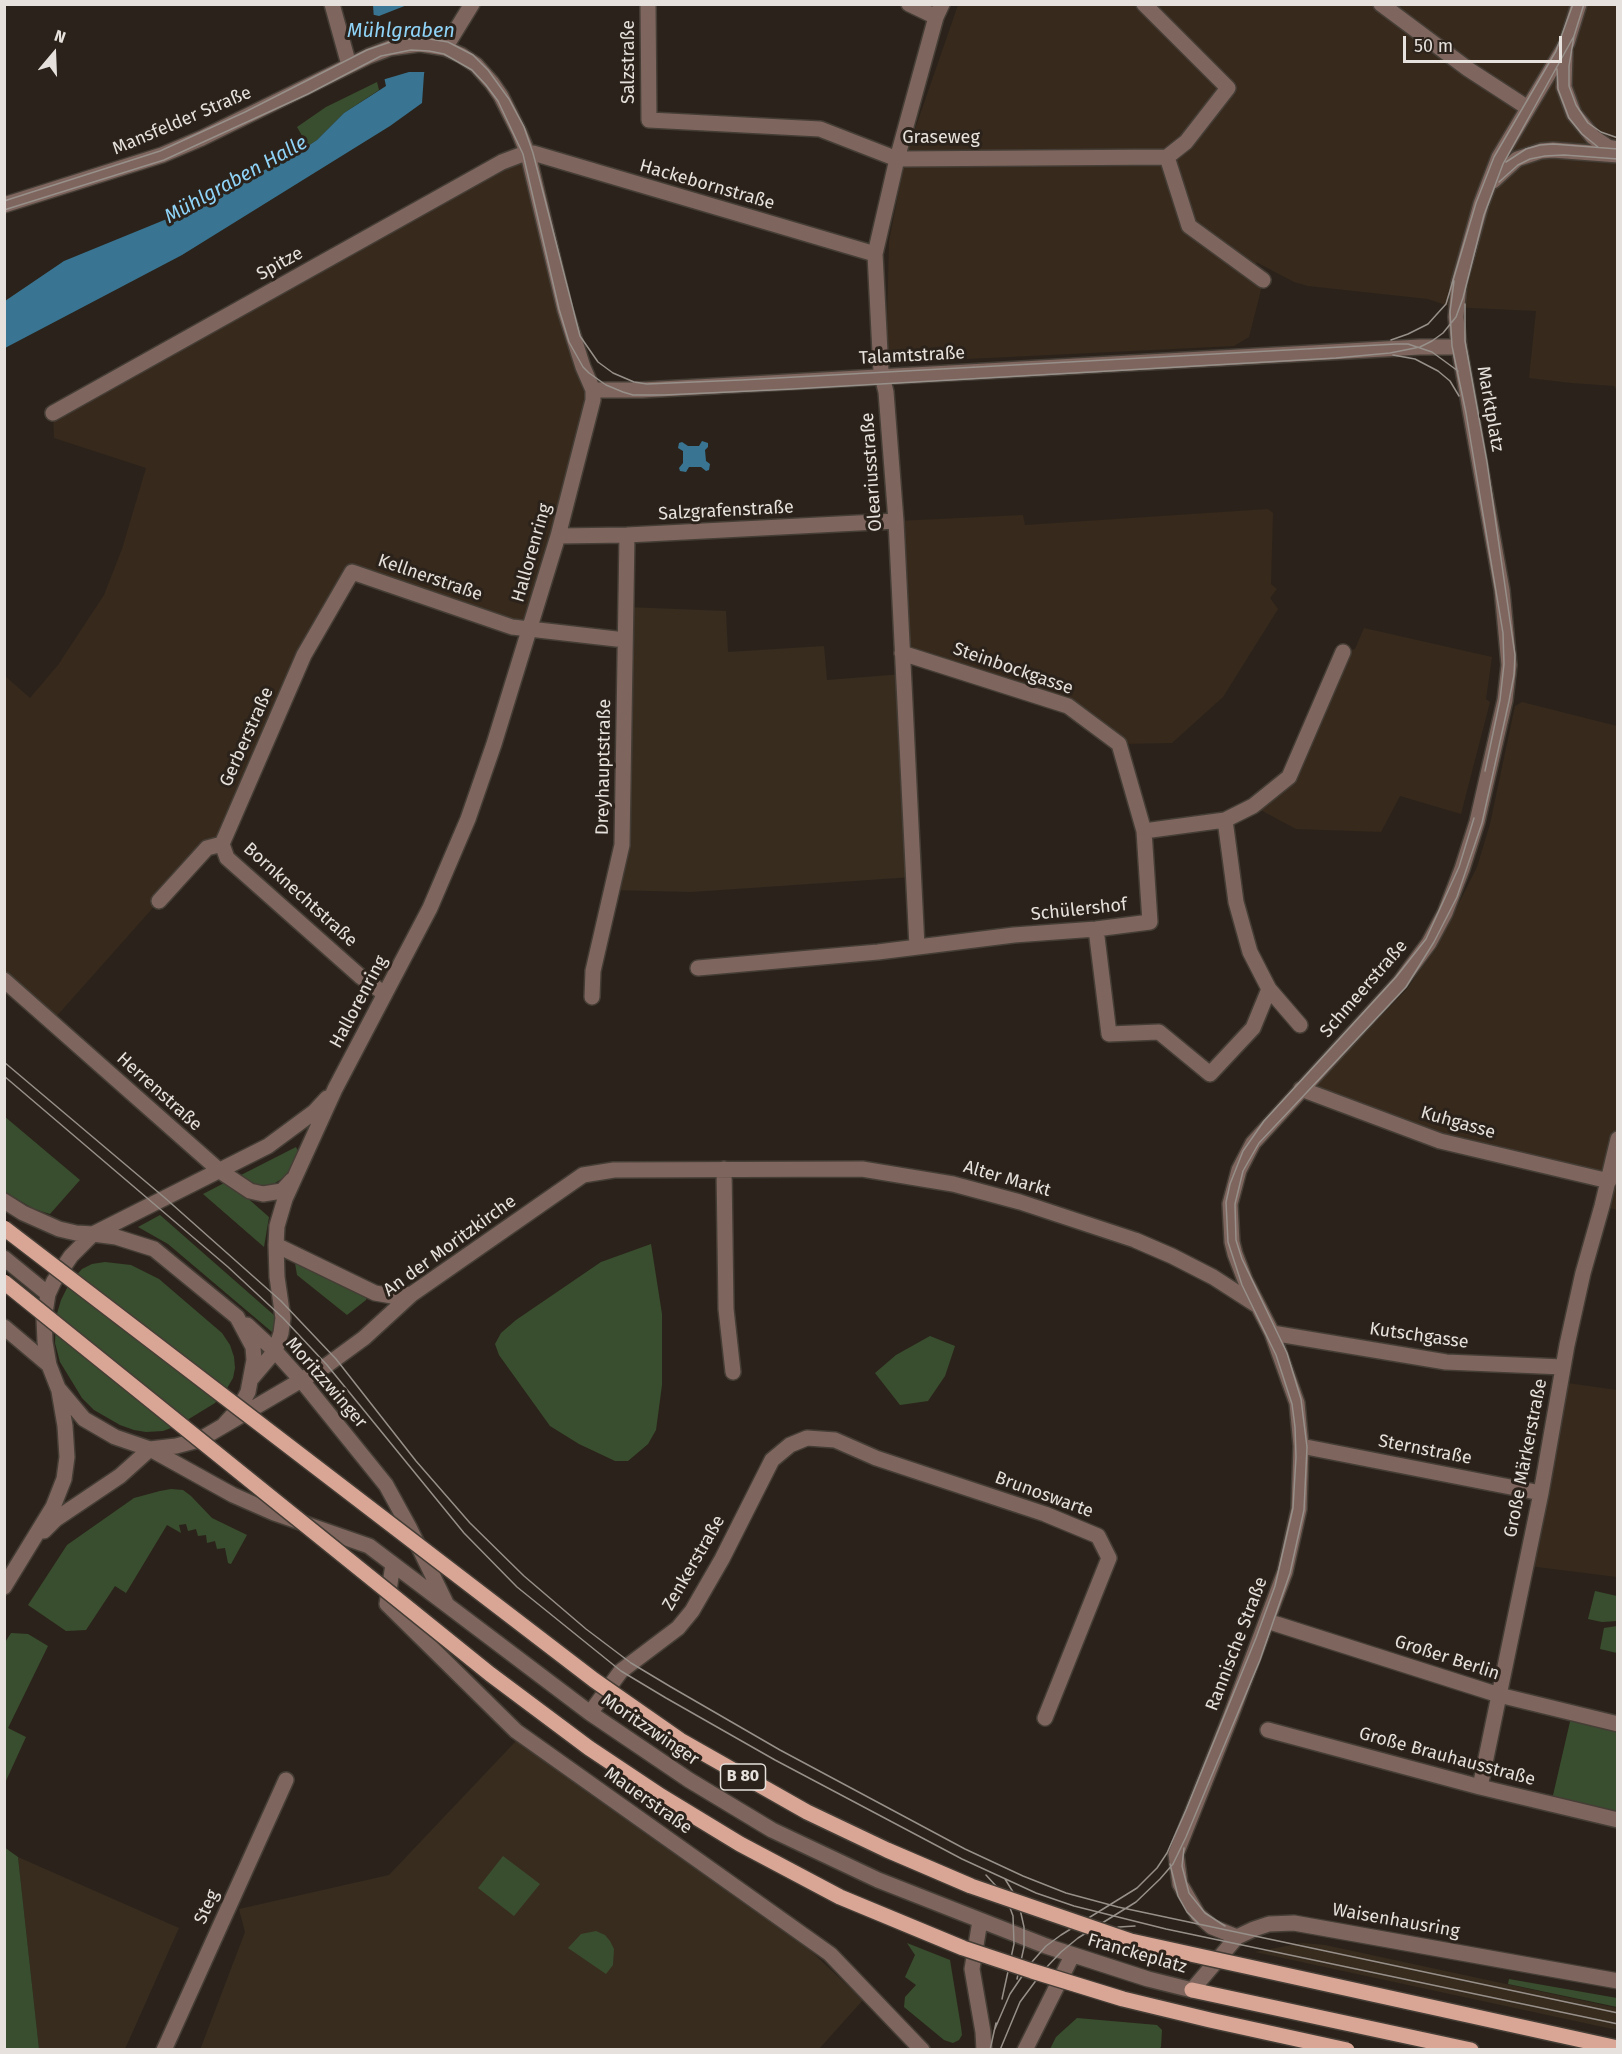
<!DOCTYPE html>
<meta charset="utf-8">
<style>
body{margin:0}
#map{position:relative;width:1622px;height:2054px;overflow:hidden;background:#2b231b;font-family:"Fira Sans",sans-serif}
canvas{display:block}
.frame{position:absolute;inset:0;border:6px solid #e6e1dc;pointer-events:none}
.north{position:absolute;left:24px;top:24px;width:60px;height:60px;-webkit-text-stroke:4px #2b231b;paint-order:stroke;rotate:19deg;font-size:16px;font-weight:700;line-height:24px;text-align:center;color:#e6e1dc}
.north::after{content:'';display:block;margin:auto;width:21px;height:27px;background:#e6e1dc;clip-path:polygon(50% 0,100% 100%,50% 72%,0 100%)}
.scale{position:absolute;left:1403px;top:36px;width:159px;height:27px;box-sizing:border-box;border:3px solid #e6e1dc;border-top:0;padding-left:8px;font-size:18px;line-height:21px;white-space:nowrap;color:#e6e1dc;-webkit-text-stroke:4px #2b231b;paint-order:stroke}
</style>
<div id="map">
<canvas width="1622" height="2054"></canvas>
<div class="frame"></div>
<div class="north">N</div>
<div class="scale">50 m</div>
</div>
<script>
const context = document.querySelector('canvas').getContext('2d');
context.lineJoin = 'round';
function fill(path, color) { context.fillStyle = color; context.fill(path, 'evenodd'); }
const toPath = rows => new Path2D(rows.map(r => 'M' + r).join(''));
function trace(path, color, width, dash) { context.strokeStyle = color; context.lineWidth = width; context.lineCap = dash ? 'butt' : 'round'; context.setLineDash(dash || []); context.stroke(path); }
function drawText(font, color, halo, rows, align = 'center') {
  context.font = font + ' "Fira Sans",sans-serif'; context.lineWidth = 6; context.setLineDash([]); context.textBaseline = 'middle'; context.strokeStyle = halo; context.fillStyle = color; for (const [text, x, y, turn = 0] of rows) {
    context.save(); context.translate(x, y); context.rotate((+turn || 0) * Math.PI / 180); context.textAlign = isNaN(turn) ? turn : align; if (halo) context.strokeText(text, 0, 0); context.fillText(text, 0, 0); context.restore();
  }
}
fill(toPath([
 [958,5,1617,5,1617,390,1614,386,1571,383,1529,378,1536,311,1451,307,1428,299,1308,286,1294,282,1256,262,1263,280,1261,290,1249,337,1234,346,886,363,889,241,906,155],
 [523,154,593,390,529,629,352,572,222,844,159,901,47,1027,5,990,5,676,30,698,58,665,104,595,122,549,146,468,54,438,53,413],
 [1268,509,1273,513,1271,584,1277,589,1270,598,1278,609,1223,697,1172,743,1119,744,1068,706,902,653,896,521,1023,515,1025,525],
 [1364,628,1492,657,1486,699,1490,702,1461,814,1400,796,1381,832,1296,829,1253,806,1289,777,1343,652,1355,649],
 [1522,702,1617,726,1617,1210,1602,1206,1608,1181,1440,1141,1309,1091,1406,990,1437,947,1477,867,1490,824,1515,706],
 [1567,1383,1617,1390,1617,1577,1529,1566]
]), '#37291c');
fill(toPath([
 [626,607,726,611,728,652,824,646,827,680,903,674,913,877,691,892,611,890,622,845],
 [516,1741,812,1952,863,2000,819,2049,200,2050,245,1932,239,1909,389,1875],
 [18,1857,179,1928,125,2049,39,2049],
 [1302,1943,1325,1945,1617,2008,1617,2030,1255,1952]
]), '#382c1f');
fill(toPath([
 [377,82,379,90,344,113,317,140,308,146,297,127,326,107],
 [4,1116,80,1180,50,1214,34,1209,5,1192],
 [296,1147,299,1153,286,1176,275,1183,265,1186,254,1185,245,1181,241,1175],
 [228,1181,269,1217,264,1247,203,1194],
 [160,1215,275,1316,275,1328,272,1332,168,1244,138,1227],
 [651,1244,662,1314,662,1385,656,1430,648,1444,628,1461,615,1461,579,1444,550,1426,499,1355,495,1344,501,1333,516,1320,601,1262],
 [105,1262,131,1265,159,1279,222,1333,230,1345,234,1357,235,1368,233,1378,226,1390,215,1403,179,1425,163,1431,146,1432,134,1430,120,1425,94,1410,82,1398,60,1362,55,1343,56,1317,61,1300,70,1282,82,1269,92,1264],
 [295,1263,367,1297,366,1300,347,1315,297,1275],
 [930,1336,955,1346,945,1376,928,1401,900,1405,875,1373,896,1355],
 [171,1489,183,1490,191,1496,212,1518,247,1535,231,1564,228,1563,225,1548,217,1549,215,1541,207,1543,206,1535,198,1536,196,1529,188,1531,186,1524,179,1525,181,1533,167,1525,126,1593,115,1586,86,1630,66,1631,28,1605,67,1545,134,1498,160,1491],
 [1595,1591,1617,1596,1617,1621,1602,1622,1588,1619],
 [1617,1626,1617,1653,1600,1649,1604,1628],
 [11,1633,28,1634,48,1646,8,1728,26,1737,5,1783,4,1644],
 [1572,1713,1617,1724,1617,1820,1551,1804],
 [4,1847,18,1857,39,2049,5,2049],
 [503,1856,540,1884,514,1916,478,1888],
 [596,1931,605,1935,610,1941,614,1949,613,1965,606,1974,568,1948,581,1934],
 [907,1943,950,1960,961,2027,962,2035,959,2040,953,2043,944,2040,904,2007,905,1997,916,1985,905,1977,915,1955],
 [1509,1979,1617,1998,1617,2007,1508,1984],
 [1077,2018,1157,2025,1162,2030,1161,2047,1158,2050,1050,2049,1056,2037]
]), '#394e2e');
fill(toPath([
 [373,5,428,5,428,53,424,74,422,103,390,126,182,255,5,348,5,301,64,261,201,205,308,146,317,140,344,113,386,86,375,35],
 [702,441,708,443,708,447,705,450,706,461,710,464,709,470,706,471,701,467,689,467,686,472,680,471,679,468,683,463,683,451,678,448,679,443,682,442,688,446,699,446]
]), '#397592');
fill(toPath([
 [431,4,431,54,427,72,409,72,382,80,372,36,370,14,379,16,407,5]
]), '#2b231b');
const minor = toPath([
 [332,4,349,65],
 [648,4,649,120,820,129,897,159,1167,157],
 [909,4,936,17],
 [1144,4,1228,88,1186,142,1167,157],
 [1381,4,1468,69,1528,108],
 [445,48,472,4],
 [1565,52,1564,87,1574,114,1593,137,1608,147,1618,149],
 [1167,157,1189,226,1263,280],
 [1493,181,1517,159,1541,151,1553,150,1618,155],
 [4,205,162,155,202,138,369,56,390,48,420,44,445,48,461,55,476,65,492,83,501,96,519,132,528,154,565,310,583,367,593,390,593,400,558,536,494,744,468,819,430,908,335,1089,285,1199,277,1226,276,1245,277,1277,283,1318,281,1333,275,1351,252,1378],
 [593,390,642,390,1420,347,1459,347],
 [53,413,502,162,523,154,533,153,875,254],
 [558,536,627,535,896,521],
 [1225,820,1236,902,1250,952,1269,989,1300,1025],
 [1144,831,1225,820,1253,806,1289,777,1343,652],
 [222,844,227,858,361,977,385,994],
 [159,901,207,848,222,844,304,655,352,572,512,627,625,640],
 [1096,929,1109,1034,1159,1032,1210,1074,1253,1028,1269,989],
 [917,947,896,521,886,392,881,372,875,254,897,159,936,17,942,4],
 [698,968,878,952,1014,935,1096,929,1150,922,1144,831,1119,744,1068,706,902,653],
 [4,980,220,1171,250,1191,263,1194,282,1191,292,1180],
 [592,997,593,971,622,845,627,535],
 [1301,1089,1440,1141,1609,1181],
 [724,1169,726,1309,733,1372],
 [4,1201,23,1213,59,1229,76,1233,93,1234,116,1237,154,1249,237,1317,253,1347,254,1360,248,1392,240,1407,223,1426,199,1440,176,1446,150,1449,115,1437,84,1419,58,1388,49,1365,45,1342,44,1319,48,1294,54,1281,71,1256,93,1234,268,1146,314,1112,327,1098],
 [276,1245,375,1293,392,1296,412,1294],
 [4,1258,48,1294],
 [247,1325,275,1351,302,1381,386,1485,409,1527,446,1603],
 [4,1327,49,1365],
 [1272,1333,1446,1362,1563,1367],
 [223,1426,327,1365,364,1338,412,1294,583,1175,614,1170,862,1169,953,1184,1020,1202,1135,1240,1172,1256,1213,1277,1258,1306],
 [1301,1446,1541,1493],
 [150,1449,233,1495,274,1513,369,1546,590,1713,689,1780,772,1830,878,1880,1046,1946,1148,1979,1192,1990,1237,1937,1254,1929,1269,1924,1294,1923,1618,1981],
 [44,1531,56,1519,120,1476,150,1449],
 [393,1564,387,1604,516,1731,830,1954,922,2050],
 [4,1587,53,1507,64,1479,67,1457,65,1426,59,1391],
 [1267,1621,1499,1695,1618,1724],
 [590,1713,621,1671,678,1628,692,1611,722,1559,772,1460,790,1445,807,1438,835,1440,876,1458,1045,1514,1098,1536,1109,1558,1045,1718],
 [1268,1730,1480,1787,1618,1820],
 [1480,1787,1541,1493,1567,1345,1583,1273,1602,1206,1618,1139],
 [980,1921,972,1969,983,2032,984,2050],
 [1237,1937,1212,1927,1198,1915,1180,1884,1176,1854,1230,1718,1285,1572,1299,1509,1301,1446,1297,1403,1272,1333,1245,1280,1235,1254,1232,1242,1230,1204,1239,1170,1253,1143,1400,982,1429,943,1445,913,1462,869,1477,822,1505,700,1509,665,1502,590,1459,347,1456,317,1459,283,1481,204,1499,157,1567,43,1579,4],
 [164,2050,286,1780],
 [1025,2050,1072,1956]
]);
const major = toPath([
 [1192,1990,1471,2050]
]);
trace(minor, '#453e36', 18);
trace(major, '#453e36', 18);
trace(minor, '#7e655d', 15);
trace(major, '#d9a595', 15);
trace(toPath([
 [1584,4,1574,36,1569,66,1569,86,1576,105,1588,123,1601,132,1618,138],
 [1557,69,1558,89,1569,118,1582,134,1598,147],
 [1506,162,1526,149,1540,145,1553,144,1618,149],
 [1499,182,1518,165,1530,159,1545,156,1564,155,1618,159],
 [4,201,160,151,245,112,367,50,399,39,430,39,448,42,473,55,488,70,509,99,524,127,533,153,580,336,598,362,613,373,634,382,647,384,741,380,1396,344,1408,344,1432,352,1458,371],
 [4,210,164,160,308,94,381,56,411,50,429,51,444,54,472,70,486,85,498,101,523,154,559,309,569,342,583,367,589,373,606,385,623,392,633,395,664,395,793,389,1336,358,1390,353,1420,347,1432,341,1443,333,1456,317,1463,298,1484,215,1503,164,1574,36],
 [1454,281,1450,312,1452,346,1466,413,1503,633,1504,664,1500,700,1485,771],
 [1391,340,1408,334,1428,324,1446,304,1476,203,1494,157,1556,51,1573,4],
 [1393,355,1415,359,1438,371,1450,381,1459,396],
 [4,1062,165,1198,281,1301,336,1359,416,1461,470,1523,524,1576,586,1629,631,1663,671,1687,780,1750,965,1849,1023,1876,1066,1893,1118,1907,1618,2013],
 [4,1076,228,1267,283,1318,327,1365,464,1533,517,1587,621,1671,666,1698,775,1760,962,1859,1036,1893,1074,1906,1166,1929,1618,2024],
 [1184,1848,1182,1866,1189,1893,1205,1913,1225,1926],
 [1170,1864,1178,1896,1187,1912,1199,1924],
 [986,1875,1006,1897,1013,1916,1014,1944,1002,1999],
 [1005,1879,1018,1900,1024,1927,1024,1947,1017,1979],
 [1095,1934,1119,1927,1135,1926],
 [994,2031,1010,1994,1031,1963,1046,1946,1061,1935,1137,1888,1157,1868,1167,1853,1186,1810,1256,1638,1275,1586,1293,1508,1296,1457,1295,1427,1292,1404,1276,1355,1242,1285,1228,1242,1226,1202,1230,1184,1243,1151,1264,1121,1396,977,1426,939,1459,867,1474,818],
 [990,2050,996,2023],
 [1000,2050,1020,2002,1043,1971,1061,1952,1078,1938,1136,1902,1160,1879,1173,1864,1186,1837,1260,1660,1290,1573,1304,1510,1307,1447,1301,1399,1287,1353,1242,1259,1236,1240,1235,1204,1243,1171,1259,1143,1406,987,1434,942,1457,897,1482,823,1509,701,1514,675,1515,655,1487,462,1465,341,1465,304]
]), '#97908a', 1.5);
const majorBridge = toPath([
 [4,1228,594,1680,680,1740,807,1812,887,1850,971,1886,1131,1941,1618,2048],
 [4,1282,490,1674,589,1748,661,1796,740,1844,840,1897,963,1948,1032,1971,1123,1999,1210,2020,1347,2050]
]);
trace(majorBridge, '#453e36', 18, []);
trace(majorBridge, '#d9a595', 15);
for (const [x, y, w] of [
 [743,1777,45]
]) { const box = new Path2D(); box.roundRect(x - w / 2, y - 13, w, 26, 4.5); context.fillStyle = '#2b231b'; context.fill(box); trace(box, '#e6e1dc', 1.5); }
drawText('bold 16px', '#e6e1dc', null, [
 ["B 80",743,1777]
]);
drawText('18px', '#e6e1dc', '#2b231b', [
 ["Salzstraße",629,62,-90],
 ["Mansfelder Straße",182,121,-23],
 ["Graseweg",941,138],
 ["Hackebornstraße",707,185,16],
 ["Spitze",280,264,-29],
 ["Talamtstraße",912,356,-3],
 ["Marktplatz",1490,409,80],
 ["Oleariusstraße",872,472,-94],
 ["Salzgrafenstraße",726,511,-3],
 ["Hallorenring",532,553,-74],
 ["Kellnerstraße",430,578,19],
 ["Steinbockgasse",1013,669,19],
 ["Gerberstraße",247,737,-66],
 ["Dreyhauptstraße",604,767,-89],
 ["Bornknechtstraße",300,895,42],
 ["Schülershof",1079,910,-6],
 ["Schmeerstraße",1364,989,-49],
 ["Hallorenring",359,1002,-62],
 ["Herrenstraße",159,1092,42],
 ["Kuhgasse",1458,1123,16],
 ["Alter Markt",1007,1179,16],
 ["An der Moritzkirche",450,1246,-36],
 ["Kutschgasse",1419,1336,8],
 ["Moritzzwinger",326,1383,49],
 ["Sternstraße",1425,1450,11],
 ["Große Märkerstraße",1526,1458,-79],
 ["Brunoswarte",1044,1495,20],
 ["Zenkerstraße",694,1563,-60],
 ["Rannische Straße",1237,1644,-69],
 ["Großer Berlin",1447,1658,18],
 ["Moritzzwinger",650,1730,34],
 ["Große Brauhausstraße",1447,1757,15],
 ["Mauerstraße",648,1801,35],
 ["Steg",207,1907,-66],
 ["Waisenhausring",1396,1921,10],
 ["Franckeplatz",1137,1954,16]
]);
drawText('italic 20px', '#8fd4f8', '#2b231b', [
 ["Mühlgraben",401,31],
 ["Mühlgraben Halle",236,180,-29]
]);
</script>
